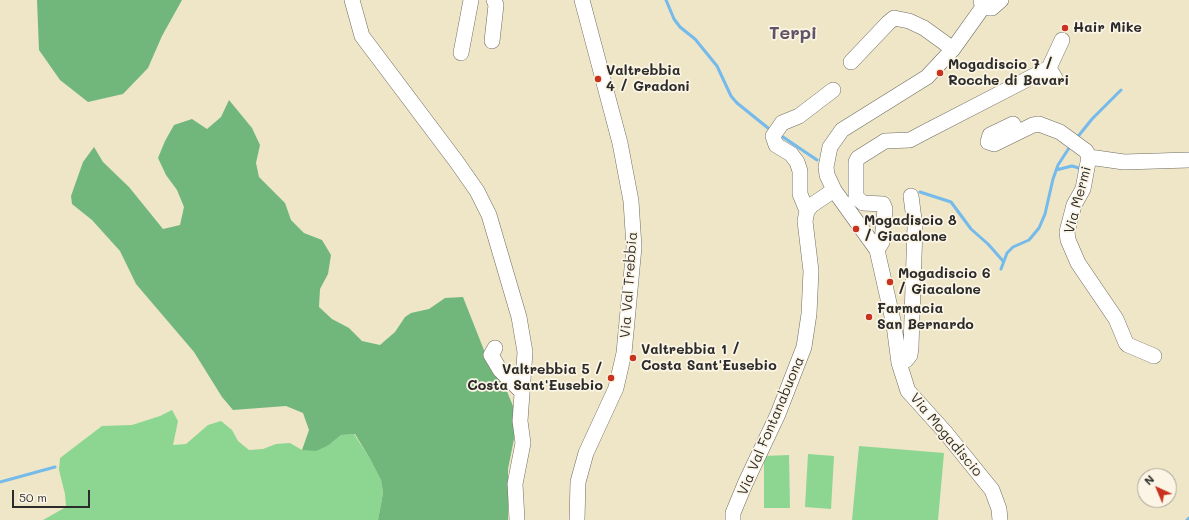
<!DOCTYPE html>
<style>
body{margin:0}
#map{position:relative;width:1189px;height:520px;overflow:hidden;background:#eee6c7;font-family:Mali,sans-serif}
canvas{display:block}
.north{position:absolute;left:1137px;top:468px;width:40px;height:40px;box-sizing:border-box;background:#fcf5e5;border:1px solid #a8a49b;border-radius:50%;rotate:316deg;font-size:11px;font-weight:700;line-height:16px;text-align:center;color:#2b2b2b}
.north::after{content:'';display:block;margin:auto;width:14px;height:18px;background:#c8321e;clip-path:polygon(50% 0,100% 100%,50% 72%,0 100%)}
.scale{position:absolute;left:12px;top:490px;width:78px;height:18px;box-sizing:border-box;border:2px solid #2b2b2b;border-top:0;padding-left:5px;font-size:12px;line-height:14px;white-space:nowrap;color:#2b2b2b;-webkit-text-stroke:3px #fcf5e5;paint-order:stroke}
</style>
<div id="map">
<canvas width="1189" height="520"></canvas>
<div class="north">N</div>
<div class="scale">50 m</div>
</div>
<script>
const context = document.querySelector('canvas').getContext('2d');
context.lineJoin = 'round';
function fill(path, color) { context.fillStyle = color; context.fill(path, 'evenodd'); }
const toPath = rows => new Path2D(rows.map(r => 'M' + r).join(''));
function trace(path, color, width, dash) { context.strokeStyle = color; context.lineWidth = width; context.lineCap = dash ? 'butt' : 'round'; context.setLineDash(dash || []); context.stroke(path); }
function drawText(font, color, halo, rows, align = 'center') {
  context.font = font + ' Mali,sans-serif'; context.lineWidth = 3.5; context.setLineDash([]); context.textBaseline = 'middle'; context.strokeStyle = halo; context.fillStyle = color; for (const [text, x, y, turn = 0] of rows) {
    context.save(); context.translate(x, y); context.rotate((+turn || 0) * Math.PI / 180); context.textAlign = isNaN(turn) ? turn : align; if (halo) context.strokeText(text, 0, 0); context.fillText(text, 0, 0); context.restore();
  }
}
fill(toPath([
 [172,410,178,421,173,445,186,444,208,425,221,421,232,430,238,441,249,450,263,449,276,444,290,443,302,450,329,445,341,435,354,434,369,457,381,480,383,493,378,520,43,520,66,507,65,494,59,470,60,458,102,426,132,425,160,416],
 [859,446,944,453,938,520,852,520],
 [808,454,834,456,831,509,805,507],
 [789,455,790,508,764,508,764,456]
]), '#8cd692');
fill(toPath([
 [37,0,182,0,162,36,148,68,123,94,88,102,60,80,39,50],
 [229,100,252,128,260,145,256,163,259,177,285,203,291,220,304,233,322,240,331,255,328,274,320,289,319,307,332,319,349,328,362,341,380,345,395,332,405,317,411,313,429,309,445,298,463,297,493,373,506,389,513,406,515,434,508,469,508,520,378,520,383,493,381,480,369,457,355,434,341,435,329,445,316,451,302,450,309,430,303,413,286,406,233,410,222,397,194,352,136,284,120,251,92,220,72,204,71,196,83,162,94,147,103,162,129,187,163,229,180,225,184,207,177,190,166,175,158,158,165,141,174,125,192,119,207,129,221,117]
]), '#71b77c');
trace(toPath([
 [666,0,674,19,680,27,695,39,717,66,731,96,737,103,768,128],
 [783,137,817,160],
 [1076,139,1092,119,1121,90],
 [1056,170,1072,166,1079,168],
 [920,192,951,202,971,229,988,244,1003,261],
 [1001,269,1007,253,1013,247,1029,240,1039,228,1045,214,1053,179,1058,165,1071,145],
 [0,482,55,467],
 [1187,520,1189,518]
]), '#74baeb', 3);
const minor = toPath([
 [352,0,362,36,456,161,477,191,489,215,519,317,525,352,520,421,523,443,515,484,517,520],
 [988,0,953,49,927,77,842,130,830,147,826,167,827,175,834,190,877,250,894,325,899,363,908,391,945,432,992,490,999,509,1000,520],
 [981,2,988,8,992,8,1001,0],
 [492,41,496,5,494,0],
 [461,53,471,0],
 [851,62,888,23,894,18,909,21,924,28,953,49],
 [1049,68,1062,40],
 [1013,124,990,135,988,142,994,144,1033,125,1039,124,1060,132,1086,151,1089,157],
 [1089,157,1083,189,1074,205,1067,232,1068,240,1078,263,1116,319,1126,343,1128,345,1154,356],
 [1089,157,1124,162,1189,160],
 [807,211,800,194,800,171,797,162,791,154,776,145,773,136,782,123,799,116,833,90],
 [877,250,882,242,885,209,883,204,863,203,856,197,856,162,858,158,885,141,910,140,925,132,1049,68,1055,78],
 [495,348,491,355,500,370,522,392],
 [899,363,906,360,910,355,911,347,915,227,911,196],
 [577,520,578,482,586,453,616,388,624,353,634,247,631,201,620,143,582,0],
 [733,520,733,513,745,484,778,414,804,347,809,314,811,271,805,221,807,211,812,205,834,190]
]);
trace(minor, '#6f6c62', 16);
trace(minor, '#fff', 15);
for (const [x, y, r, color] of [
 [1065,28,4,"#c8321e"],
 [940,73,4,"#c8321e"],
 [598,79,4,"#c8321e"],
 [856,229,4,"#c8321e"],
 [890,282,4,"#c8321e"],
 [869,317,4,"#c8321e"],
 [633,358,4,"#c8321e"],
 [611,378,4,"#c8321e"]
]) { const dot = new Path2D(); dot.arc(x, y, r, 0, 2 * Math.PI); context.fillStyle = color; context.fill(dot); trace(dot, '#fcf5e5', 1.5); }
drawText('bold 14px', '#2b2b2b', '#fcf5e5', [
 ["Hair Mike",1073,28],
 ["Mogadiscio 7 /",948,65],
 ["Rocche di Bavari",948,81],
 ["Valtrebbia",606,71],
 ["4 / Gradoni",606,87],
 ["Mogadiscio 8",864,221],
 ["/ Giacalone",864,237],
 ["Mogadiscio 6",898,274],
 ["/ Giacalone",898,290],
 ["Farmacia",877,309],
 ["San Bernardo",877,325],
 ["Valtrebbia 1 /",641,350],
 ["Costa Sant'Eusebio",641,366],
 ["Valtrebbia 5 /",603,370,"right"],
 ["Costa Sant'Eusebio",603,386,"right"]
], 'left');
drawText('14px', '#2b2b2b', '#fcf5e5', [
 ["Via Mermi",1078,200,-75],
 ["Via Val Trebbia",629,285,-86],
 ["Via Val Fontanabuona",771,426,-67],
 ["Via Mogadiscio",946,435,50]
]);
drawText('bold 18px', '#605567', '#fcf5e5', [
 ["Terpi",793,33]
]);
</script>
